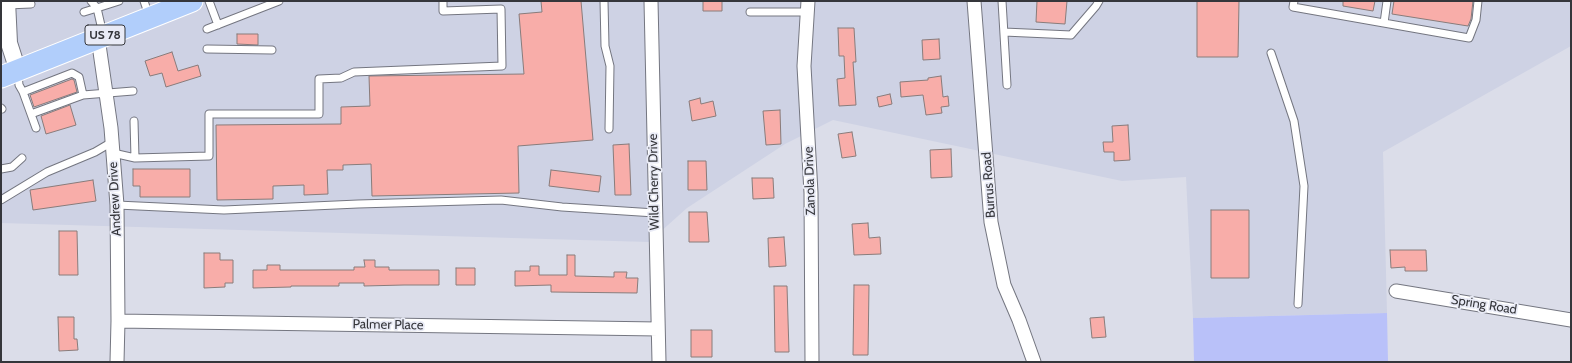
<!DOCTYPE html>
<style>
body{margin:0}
#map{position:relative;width:1572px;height:363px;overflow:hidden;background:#dbdde9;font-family:Cabin,sans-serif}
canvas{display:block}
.frame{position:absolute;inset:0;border:2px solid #35363b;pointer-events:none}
</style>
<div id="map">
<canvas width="1572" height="363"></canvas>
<div class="frame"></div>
</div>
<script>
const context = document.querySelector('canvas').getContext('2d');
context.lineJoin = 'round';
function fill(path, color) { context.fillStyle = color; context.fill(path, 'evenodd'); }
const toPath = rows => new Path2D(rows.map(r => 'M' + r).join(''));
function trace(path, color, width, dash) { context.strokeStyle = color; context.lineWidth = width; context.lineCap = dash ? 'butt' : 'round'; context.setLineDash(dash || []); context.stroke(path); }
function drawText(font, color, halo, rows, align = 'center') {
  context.font = font + ' Cabin,sans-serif'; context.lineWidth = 3.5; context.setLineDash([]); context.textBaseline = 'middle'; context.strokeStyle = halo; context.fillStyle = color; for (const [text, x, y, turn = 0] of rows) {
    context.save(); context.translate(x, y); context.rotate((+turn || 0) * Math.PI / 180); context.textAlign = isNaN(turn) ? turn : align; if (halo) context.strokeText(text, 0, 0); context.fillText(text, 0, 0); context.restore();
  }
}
fill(toPath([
 [1,1,1571,1,1571,46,1383,152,1387,313,1193,318,1186,177,1122,181,833,120,785,144,687,208,649,242,1,223]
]), '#ced2e4');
fill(toPath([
 [1387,313,1388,362,1194,362,1193,318]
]), '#b9c1f9');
const building = toPath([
 [541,1,581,1,593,140,518,146,519,193,372,196,371,164,343,165,343,170,327,170,328,194,304,195,304,185,273,186,273,199,217,200,216,125,341,124,341,107,370,106,369,76,524,74,519,14,542,12,541,1],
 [703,1,722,1,722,11,703,11,703,1],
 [1037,1,1067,1,1065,24,1036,22,1037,1],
 [1197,1,1239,1,1238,57,1197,57,1197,1],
 [1343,1,1375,1,1373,11,1343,6,1343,1],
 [1394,1,1473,1,1471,19,1468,26,1392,14,1394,1],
 [838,28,854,28,856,62,853,62,856,105,839,106,837,79,845,78,844,56,839,56,838,28],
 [237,34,258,34,258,45,237,44,237,34],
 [939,39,940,59,923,60,922,40,939,39],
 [172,52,178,71,198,65,201,76,166,87,162,73,150,76,145,61,172,52],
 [941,76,943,97,948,96,949,106,941,107,942,113,926,115,923,95,901,97,900,82,928,80,928,78,941,76],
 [72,79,74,80,77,92,34,107,30,95,72,79],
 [890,94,892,104,879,107,877,97,890,94],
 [700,98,701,104,713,101,716,116,692,121,689,101,700,98],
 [70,105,76,125,46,134,41,116,70,105],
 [780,110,781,144,766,145,763,111,780,110],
 [1128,125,1130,160,1114,161,1114,152,1104,152,1103,142,1113,142,1112,126,1128,125],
 [852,132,856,156,842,158,838,134,852,132],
 [629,144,631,195,615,195,613,145,629,144],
 [951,149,952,177,931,178,930,150,951,149],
 [688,161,706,161,707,190,688,190,688,161],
 [133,169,190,169,190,197,140,197,140,186,133,186,133,169],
 [551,170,601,176,599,192,549,186,551,170],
 [752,178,773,178,774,198,753,199,752,178],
 [93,180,96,201,33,210,30,190,93,180],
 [1211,210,1249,210,1249,278,1211,278,1211,210],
 [689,212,707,212,709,242,689,242,689,212],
 [868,223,869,238,880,237,881,254,854,255,852,224,868,223],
 [59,231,77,231,78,275,59,275,59,231],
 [784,237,786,266,769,267,768,238,784,237],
 [1390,250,1426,250,1427,271,1405,271,1405,267,1391,268,1390,250],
 [204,253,220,253,220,260,233,260,233,283,225,283,225,287,204,288,204,253],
 [567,255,575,255,575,276,614,277,614,272,627,272,626,278,638,278,637,293,551,292,551,285,515,286,515,271,530,271,530,266,539,266,539,275,567,275,567,255],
 [364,260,375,260,375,267,389,267,389,270,439,270,439,285,404,285,364,286,364,283,339,283,339,286,291,286,291,287,253,288,253,270,267,270,267,265,280,265,280,270,354,270,354,267,365,267,364,260],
 [456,268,475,268,475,285,456,285,456,268],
 [854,285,869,285,868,355,853,355,854,285],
 [774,286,787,286,789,352,775,352,774,286],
 [58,317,74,317,74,339,77,339,78,350,59,351,58,317],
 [1104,317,1106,337,1092,338,1090,318,1104,317],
 [691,330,712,330,712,357,691,357,691,330]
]);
fill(building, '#f8ada9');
trace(building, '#897c7b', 1);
const service = toPath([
 [144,1,149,16],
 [209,1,218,25],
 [604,1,605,46,610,66,609,129],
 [1002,1,1007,85],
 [1294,1,1293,7,1469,38,1476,20,1478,1],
 [7,5,31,4],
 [84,12,97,8,91,1],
 [750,12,808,12],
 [1384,23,1387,1],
 [207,29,279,1],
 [1004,32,1071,35,1096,6,1099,1],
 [103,34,97,8,119,1],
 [207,49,272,50],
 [1271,53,1294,121,1304,186,1298,304],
 [18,73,19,85,23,92,72,73,79,77,83,95,133,91],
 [23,92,36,128],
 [1,108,2,109],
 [31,114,83,95],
 [134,121,135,158],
 [113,153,135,158,209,156,209,114,319,114,319,79,341,78,354,72,502,66,501,9,443,11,443,1],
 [1,169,12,167,22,158],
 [1,200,47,172,95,152,112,142],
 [117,205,224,210,358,204,501,200,562,207,655,213]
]);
const minor = toPath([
 [651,1,659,362],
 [808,1,804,66,811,193,812,362],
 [974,1,991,222,1004,285,1019,320,1034,362],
 [98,38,111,128,117,205,118,321,117,362],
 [1396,291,1571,320],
 [118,321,658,329]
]);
const tertiary = toPath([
 [7,1,9,43,18,71]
]);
const primary = toPath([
 [1,77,192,1]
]);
trace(service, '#747680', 9);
trace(minor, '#747680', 15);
trace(tertiary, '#747680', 18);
trace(primary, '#fff', 23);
trace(service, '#fff', 7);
trace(minor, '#fff', 13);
trace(tertiary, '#fff', 16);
trace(primary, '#b1cefb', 21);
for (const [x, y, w] of [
 [105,35,40]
]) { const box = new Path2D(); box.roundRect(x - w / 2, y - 10, w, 20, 3); context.fillStyle = '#e9ebf6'; context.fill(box); trace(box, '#35363b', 1); }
drawText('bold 12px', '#35363b', null, [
 ["US 78",105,35]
]);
drawText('13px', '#35363b', '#e9ebf6', [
 ["Zanola Drive",810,181,-92],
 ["Wild Cherry Drive",654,182,-91],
 ["Burrus Road",989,185,-94],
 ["Andrew Drive",115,199,-93],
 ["Spring Road",1484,305,9],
 ["Palmer Place",388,325,1]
]);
</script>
